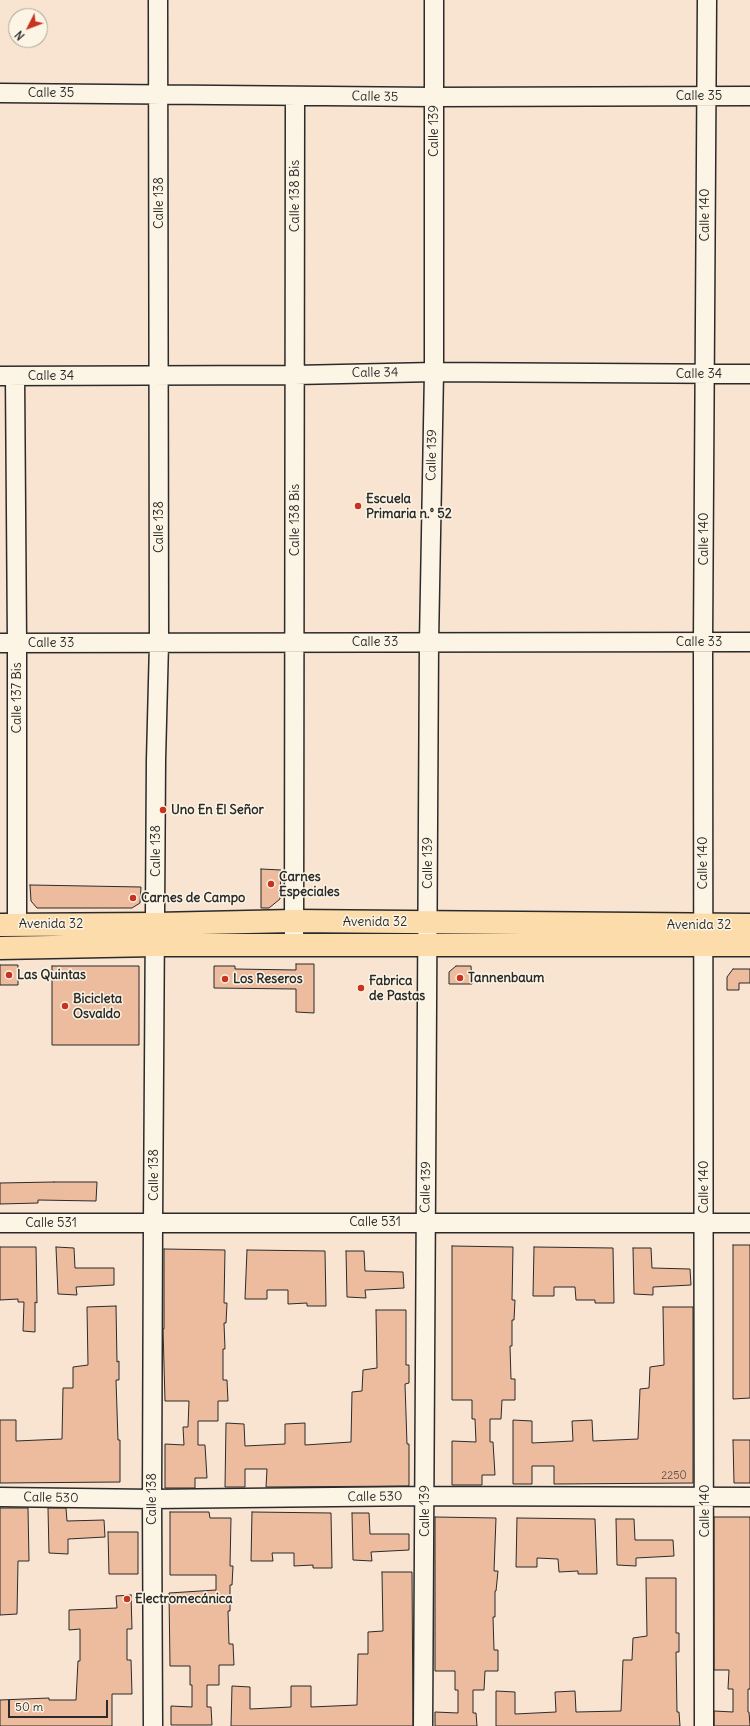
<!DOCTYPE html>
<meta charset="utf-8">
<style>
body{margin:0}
#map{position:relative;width:750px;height:1726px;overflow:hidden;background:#f8e4d0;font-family:Delius,sans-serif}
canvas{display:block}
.north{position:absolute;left:8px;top:8px;width:40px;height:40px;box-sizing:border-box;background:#fcf5e5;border:1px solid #a8a49b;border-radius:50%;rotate:228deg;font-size:11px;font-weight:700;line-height:16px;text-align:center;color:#2b2b2b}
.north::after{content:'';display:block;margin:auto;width:14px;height:18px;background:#c8321e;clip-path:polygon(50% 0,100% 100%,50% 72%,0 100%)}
.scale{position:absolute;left:8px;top:1700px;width:100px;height:18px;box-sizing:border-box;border:2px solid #2b2b2b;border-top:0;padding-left:5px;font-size:12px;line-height:14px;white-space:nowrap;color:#2b2b2b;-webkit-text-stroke:3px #fcf5e5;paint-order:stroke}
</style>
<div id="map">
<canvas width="750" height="1726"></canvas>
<div class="north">N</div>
<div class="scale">50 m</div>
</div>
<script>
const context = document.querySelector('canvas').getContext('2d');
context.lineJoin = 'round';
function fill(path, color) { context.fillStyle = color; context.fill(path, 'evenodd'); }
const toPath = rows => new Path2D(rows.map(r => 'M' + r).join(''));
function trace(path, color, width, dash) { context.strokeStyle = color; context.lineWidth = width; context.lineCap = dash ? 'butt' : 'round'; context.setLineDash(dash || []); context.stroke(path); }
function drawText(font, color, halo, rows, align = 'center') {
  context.font = font + ' Delius,sans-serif'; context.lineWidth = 3; context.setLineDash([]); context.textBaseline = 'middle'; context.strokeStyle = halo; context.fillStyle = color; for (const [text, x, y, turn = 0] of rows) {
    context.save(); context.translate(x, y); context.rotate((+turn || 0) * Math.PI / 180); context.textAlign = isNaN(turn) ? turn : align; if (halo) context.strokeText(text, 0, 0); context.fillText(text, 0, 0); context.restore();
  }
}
const building = toPath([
 [261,869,281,870,280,899,269,908,261,908,261,869],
 [30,885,141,887,140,903,132,908,37,908,31,901,30,885],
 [296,964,314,964,314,1013,296,1012,296,989,214,988,214,966,235,966,235,969,296,970,296,964],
 [0,965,18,965,18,985,0,985,0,965],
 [52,966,139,966,139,1045,52,1045,52,966],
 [456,966,471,966,472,984,449,984,449,972,456,966],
 [733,969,750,969,750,983,739,983,739,990,727,990,727,977,733,969],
 [54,1182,97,1182,96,1201,38,1200,38,1203,0,1204,0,1183,54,1182],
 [733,1245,750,1245,750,1398,733,1399,733,1245],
 [452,1246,513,1247,512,1300,515,1300,514,1320,512,1320,512,1346,510,1346,511,1379,515,1379,515,1400,502,1400,501,1419,490,1419,490,1442,493,1442,495,1475,482,1475,482,1485,452,1485,452,1441,476,1442,475,1419,472,1419,472,1400,452,1400,452,1246],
 [0,1247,36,1247,37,1303,35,1302,35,1332,23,1331,24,1302,18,1302,18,1299,0,1300,0,1247],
 [56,1247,74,1248,75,1268,114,1268,114,1285,76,1287,77,1295,58,1294,56,1247],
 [534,1247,613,1248,614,1303,595,1303,595,1300,576,1300,575,1287,554,1287,554,1296,533,1296,534,1247],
 [633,1248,651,1248,652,1268,690,1269,691,1285,653,1287,653,1295,634,1294,633,1248],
 [164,1249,225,1250,224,1303,227,1303,226,1323,224,1323,225,1349,223,1349,223,1380,227,1380,228,1401,218,1401,218,1421,198,1421,198,1445,205,1445,207,1478,195,1478,195,1488,165,1488,165,1444,184,1445,183,1427,188,1427,189,1401,165,1401,163,1329,164,1329,164,1249],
 [247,1250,325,1251,326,1306,307,1306,307,1303,288,1304,288,1290,267,1290,267,1299,245,1299,247,1250],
 [346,1251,364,1251,365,1271,403,1272,404,1288,365,1290,366,1298,347,1297,346,1251],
 [116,1306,117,1362,119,1361,119,1380,116,1380,118,1440,120,1440,120,1482,0,1483,0,1420,16,1420,16,1441,62,1439,63,1388,73,1388,73,1367,88,1365,87,1307,116,1306],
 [663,1307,693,1307,693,1483,554,1484,554,1466,532,1466,532,1484,513,1484,513,1420,532,1421,532,1443,573,1441,572,1421,592,1420,593,1441,638,1439,640,1389,649,1388,650,1367,664,1365,663,1307],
 [376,1310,406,1310,406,1365,409,1365,409,1383,405,1384,407,1444,409,1444,409,1486,266,1487,267,1469,245,1469,245,1487,225,1487,226,1423,244,1424,245,1446,285,1444,285,1424,305,1423,305,1445,351,1442,352,1392,362,1391,363,1370,377,1368,376,1310],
 [733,1440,750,1440,750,1483,734,1483,733,1440],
 [0,1508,28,1508,29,1561,18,1561,17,1614,0,1615,0,1508],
 [48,1508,66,1508,67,1521,104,1520,105,1537,68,1539,68,1554,49,1553,48,1508],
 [170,1512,209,1512,210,1518,231,1518,230,1566,233,1566,232,1585,230,1585,230,1611,228,1611,229,1644,233,1644,234,1665,219,1665,219,1685,207,1685,207,1707,211,1707,212,1725,171,1725,171,1706,192,1707,192,1685,190,1685,190,1666,170,1666,169,1593,216,1590,216,1575,170,1575,170,1512],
 [252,1512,331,1513,332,1568,313,1568,313,1565,294,1566,294,1553,272,1553,273,1561,251,1561,252,1512],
 [352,1513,369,1513,370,1534,409,1534,409,1550,371,1552,372,1561,353,1560,352,1513],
 [435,1517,496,1518,494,1571,498,1571,496,1591,495,1591,495,1617,493,1617,494,1650,498,1650,498,1671,485,1671,484,1690,473,1690,473,1713,476,1713,477,1726,435,1726,435,1712,458,1713,458,1690,455,1690,455,1671,435,1671,435,1517],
 [714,1517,750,1517,750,1689,748,1689,748,1712,749,1712,750,1726,714,1726,714,1711,733,1712,733,1689,728,1689,729,1670,714,1670,714,1517],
 [517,1518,595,1519,597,1574,578,1574,578,1571,559,1572,558,1559,537,1558,537,1567,516,1567,517,1518],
 [616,1519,634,1519,635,1540,673,1540,674,1556,636,1558,636,1566,617,1565,616,1519],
 [108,1532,138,1532,138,1574,109,1574,108,1532],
 [382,1572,412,1572,413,1726,231,1726,232,1686,250,1687,250,1709,291,1707,291,1686,311,1686,311,1707,357,1705,358,1654,368,1654,368,1632,383,1631,382,1572],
 [646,1578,676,1578,676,1633,679,1633,679,1652,676,1652,677,1712,679,1712,680,1726,496,1726,496,1691,515,1692,515,1714,556,1712,555,1692,575,1691,576,1712,621,1711,623,1660,632,1660,633,1638,647,1636,646,1578],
 [131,1595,132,1629,127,1629,127,1660,131,1660,132,1694,112,1694,112,1726,0,1726,0,1700,49,1698,49,1700,76,1700,78,1661,80,1661,80,1629,69,1630,69,1610,117,1608,116,1596,131,1595]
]);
fill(building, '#edbc9e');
trace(building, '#2b2b2b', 1);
const minor = toPath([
 [0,93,434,97,750,96],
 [0,376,295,375,434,372,750,374],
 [15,376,17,643,17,924],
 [0,643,750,642],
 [294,945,295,96],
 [0,1223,750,1223],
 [0,1497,152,1499,425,1496,750,1497],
 [153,1726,152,1499,153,1223,156,760,159,643,158,0],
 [423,1726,429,642,434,372,434,0],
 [704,1726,703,642,707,0]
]);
const major = toPath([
 [0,925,156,924,293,921,750,925],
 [0,948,156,945,750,945]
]);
trace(minor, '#2b2b2b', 21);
trace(major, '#2b2b2b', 25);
trace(minor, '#fcf5e5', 18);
trace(major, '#fddcac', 22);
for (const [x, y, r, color] of [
 [358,506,4,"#c8321e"],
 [163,810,4,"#c8321e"],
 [271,884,4,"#c8321e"],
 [133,898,4,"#c8321e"],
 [9,975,4,"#c8321e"],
 [460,978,4,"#c8321e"],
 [225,979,4,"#c8321e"],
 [361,988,4,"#c8321e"],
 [65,1006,4,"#c8321e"],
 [127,1599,4,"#c8321e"]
]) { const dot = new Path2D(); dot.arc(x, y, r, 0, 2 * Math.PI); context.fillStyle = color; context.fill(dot); trace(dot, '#fcf5e5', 1.5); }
drawText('11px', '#5c4f48', null, [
 ["2250",674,1476]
]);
drawText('13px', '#2b2b2b', '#fcf5e5', [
 ["Calle 35",51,93],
 ["Calle 35",699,96],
 ["Calle 35",375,97,1],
 ["Calle 139",434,131,-90],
 ["Calle 138 Bis",295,196,-90],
 ["Calle 138",159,203,-90],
 ["Calle 140",705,215,-90],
 ["Calle 34",375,373,-1],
 ["Calle 34",699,374],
 ["Calle 34",51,376],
 ["Calle 139",432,455,-89],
 ["Calle 138 Bis",295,520,-90],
 ["Calle 138",159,527,-90],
 ["Calle 140",704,539,-90],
 ["Calle 33",375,642],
 ["Calle 33",699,642],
 ["Calle 33",51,643],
 ["Calle 137 Bis",17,698,-90],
 ["Calle 138",156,851,-90],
 ["Calle 139",428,863,-90],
 ["Calle 140",703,863,-90],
 ["Avenida 32",375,922],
 ["Avenida 32",51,924],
 ["Avenida 32",699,925],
 ["Calle 138",154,1175,-90],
 ["Calle 139",426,1187,-89],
 ["Calle 140",704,1187,-90],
 ["Calle 531",375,1222],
 ["Calle 531",51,1223],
 ["Calle 530",375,1497,-1],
 ["Calle 530",51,1498,1],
 ["Calle 138",152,1499,-90],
 ["Calle 139",425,1511,-90],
 ["Calle 140",705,1511,-90]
]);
drawText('bold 13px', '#2b2b2b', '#fcf5e5', [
 ["Escuela",366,499],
 ["Primaria n.° 52",366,514],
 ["Uno En El Señor",171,810],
 ["Carnes",279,877],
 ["Especiales",279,892],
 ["Carnes de Campo",141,898],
 ["Las Quintas",17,975],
 ["Tannenbaum",468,978],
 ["Los Reseros",233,979],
 ["Fabrica",369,981],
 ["de Pastas",369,996],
 ["Bicicleta",73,999],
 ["Osvaldo",73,1014],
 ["Electromecánica",135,1599]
], 'left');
</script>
